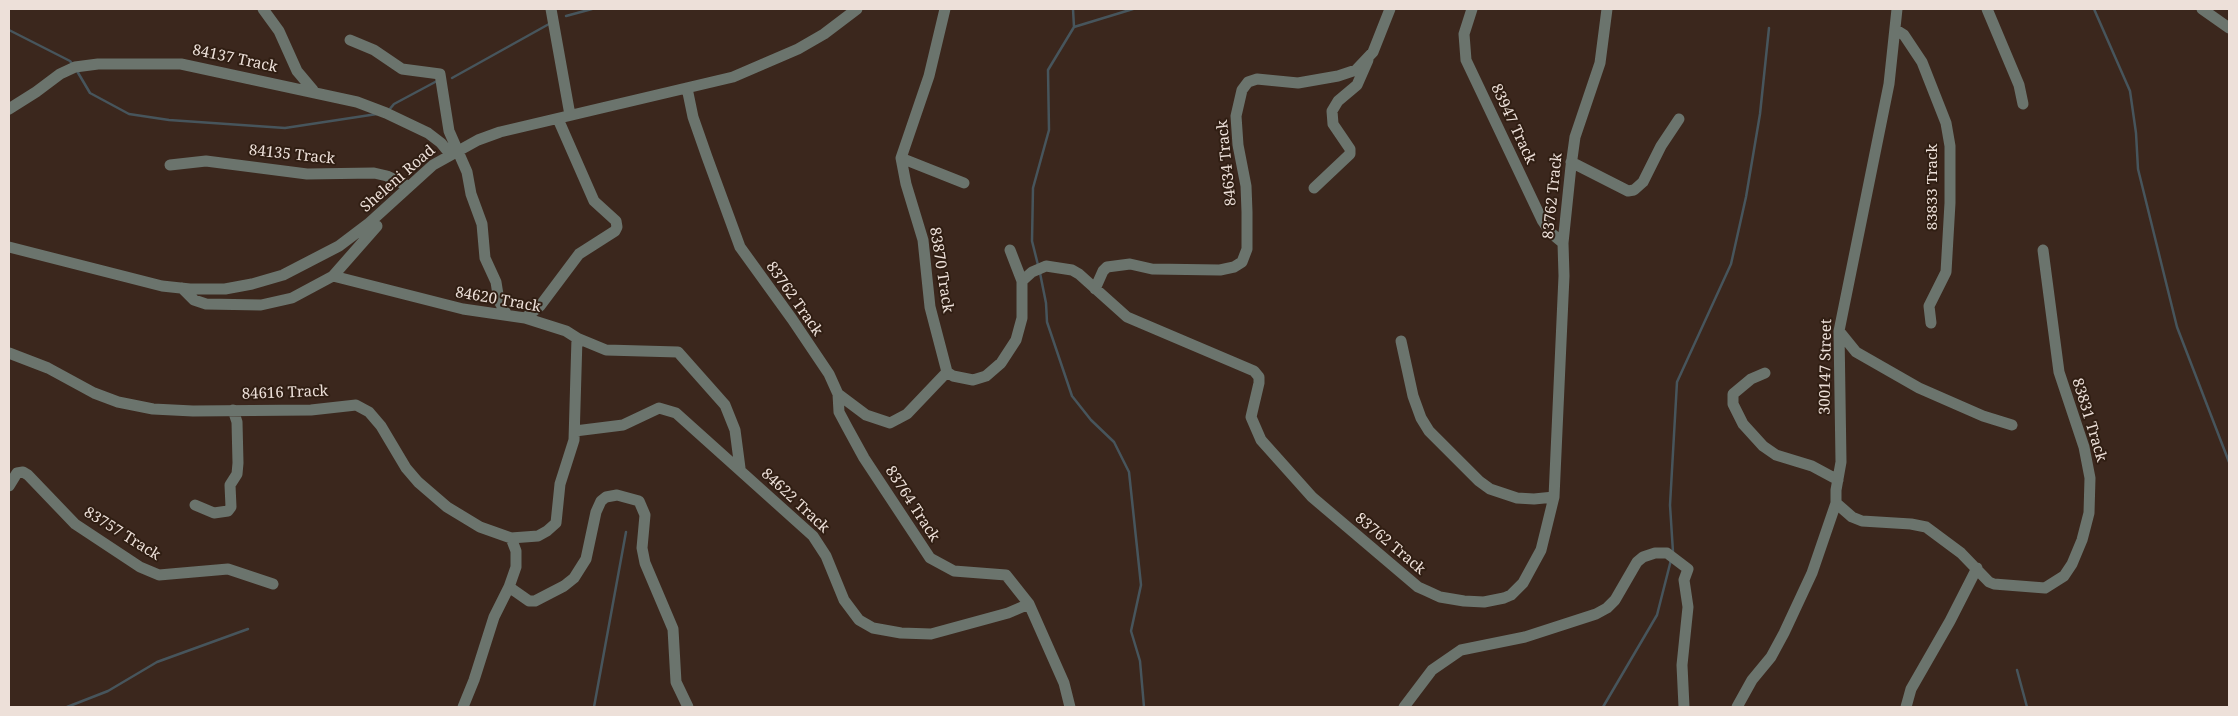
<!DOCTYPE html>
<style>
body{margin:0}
#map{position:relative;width:2238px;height:716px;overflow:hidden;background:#3b271d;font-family:"Noto Serif",serif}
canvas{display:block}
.frame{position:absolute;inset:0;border:10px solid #ede0d9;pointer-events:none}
</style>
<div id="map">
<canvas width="2238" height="716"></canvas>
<div class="frame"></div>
</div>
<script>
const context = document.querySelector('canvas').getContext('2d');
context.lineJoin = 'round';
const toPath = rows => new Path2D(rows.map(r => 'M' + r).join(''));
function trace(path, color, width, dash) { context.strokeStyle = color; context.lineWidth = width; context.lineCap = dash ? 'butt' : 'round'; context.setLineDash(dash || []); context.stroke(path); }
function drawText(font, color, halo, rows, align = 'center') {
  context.font = font + ' "Noto Serif",serif'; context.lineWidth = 4; context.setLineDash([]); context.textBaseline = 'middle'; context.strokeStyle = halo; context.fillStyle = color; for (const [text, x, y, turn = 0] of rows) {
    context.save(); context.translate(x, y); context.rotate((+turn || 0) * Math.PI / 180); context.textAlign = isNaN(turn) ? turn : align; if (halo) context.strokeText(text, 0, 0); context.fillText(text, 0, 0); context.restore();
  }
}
trace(toPath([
 [1073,9,1074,27],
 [2094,9,2130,91,2136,133,2138,169,2177,327,2229,462],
 [566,16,592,9],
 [9,30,70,61,73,65],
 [77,71,90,93,129,114,169,120,285,128,377,114],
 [452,78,549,24],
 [389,110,394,104,437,81],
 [1038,265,1032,241,1033,188,1049,130,1048,70,1074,27,1133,9],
 [1040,273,1046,303,1047,322,1072,396,1091,420,1114,442,1129,472,1141,585,1131,631,1140,661,1144,707],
 [1673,552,1670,505,1677,382,1731,264,1746,197,1760,114,1769,28],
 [2017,670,2027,707],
 [67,707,108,691,157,662,248,629],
 [594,707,626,532],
 [1603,707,1657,615,1671,560]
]), '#47555c', 2.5);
trace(toPath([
 [263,9,279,31,297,71,313,90],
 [551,9,570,115],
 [945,9,929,76,901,158,906,184,923,240,930,307,947,372,953,376,973,380,986,376,1001,363,1016,340,1022,318,1022,281,1010,250],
 [1472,9,1464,34,1466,60,1542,220,1551,233,1563,243],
 [1987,9,2019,85,2023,104],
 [2202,9,2229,28],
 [1896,30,1904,35,1922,62,1946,123,1950,146,1950,203,1946,272,1929,306,1931,323],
 [350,40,374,50,402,69,440,74,449,131,467,172,471,194,482,224,485,258,496,282,499,301,507,315],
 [687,88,693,117,707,157,740,247,792,319,829,374,838,394,866,415,890,423,907,414,947,372],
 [9,109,36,92,60,74,75,67,98,64,181,64,357,102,386,113,428,133,441,143,450,154],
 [901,158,964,183],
 [1571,162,1628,191,1634,190,1643,182,1661,146,1679,119],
 [170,165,206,161,307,174,374,173,387,176,408,186],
 [1314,188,1350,154,1350,149,1333,124,1332,111,1338,101,1357,85,1368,60],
 [9,247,162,286,190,289,225,289,252,284,283,275,339,246,368,224,433,165,478,140,500,132,733,77,798,49,824,34,857,9],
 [1022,281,1032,272,1046,266,1072,270,1079,274,1127,317,1254,371,1259,377,1259,383,1251,417,1261,440,1312,497,1418,587,1427,591,1440,597,1464,601,1484,602,1504,598,1511,595,1523,583,1541,550,1554,497,1564,276,1563,243,1571,166,1575,137,1600,63,1607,9],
 [182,288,194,300,206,304,261,305,292,298,333,276,377,226],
 [1095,289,1103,271,1107,267,1130,264,1152,269,1220,270,1234,267,1242,262,1247,249,1247,212,1246,186,1238,145,1236,116,1242,90,1248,82,1257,79,1298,83,1338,76,1356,70,1373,52,1390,9],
 [525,318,540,306,579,254,615,231,617,227,616,221,594,201,558,119],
 [1839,331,1856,352,1919,388,1983,416,2012,425],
 [577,338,606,350,678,352,725,405,735,430,740,468],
 [1401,341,1413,396,1421,418,1429,431,1479,481,1490,489,1517,498,1534,499,1554,497],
 [9,353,48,368,94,393,118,402,153,409,193,411,311,410,356,405,369,412,381,426,406,468,418,482,447,507,480,527,511,538,538,536,547,531,556,523,560,484,574,440,577,338,566,331,525,318,463,309,333,276],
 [1765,373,1751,379,1733,394,1733,404,1743,424,1763,446,1776,455,1812,466,1838,480],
 [838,394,839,412,847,427,864,458,930,558,954,571,1006,575,1029,604,1064,683,1070,707],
 [575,431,623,425,659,408,676,413,813,536,826,556,844,600,859,620,873,628,901,633,931,634,1008,613,1029,604],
 [9,486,17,473,23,472,28,475,75,524,140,567,159,575,228,569,273,584],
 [1836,503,1852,517,1862,521,1911,524,1926,527,1961,553,1989,582,1994,584,2045,588,2064,576,2072,564,2082,540,2089,513,2090,478,2084,447,2059,372,2043,250],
 [195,505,214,513,228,511,231,507,230,485,237,474,238,463,237,422,233,410],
 [509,587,529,601,535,601,564,586,574,578,586,559,596,512,601,501,606,497,617,495,639,501,645,515,642,548,645,563,673,629,676,682,688,707],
 [463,707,474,680,494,617,509,587,516,567,516,551,511,538],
 [1404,707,1432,670,1461,650,1525,637,1596,614,1607,608,1615,600,1637,562,1643,557,1655,553,1667,553,1688,569,1684,580,1688,607,1682,665,1684,707],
 [1737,707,1752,680,1771,657,1784,633,1812,573,1836,503,1836,490,1841,462,1839,331,1889,84,1897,9],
 [1906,707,1911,689,1950,621,1977,568]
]), '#6b746d', 11);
drawText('15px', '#ede0d9', '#301e13', [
 ["84137 Track",235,59,12],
 ["83947 Track",1513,124,65],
 ["84135 Track",292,155,6],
 ["84634 Track",1227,163,-96],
 ["Sheleni Road",398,179,-41],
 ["83833 Track",1933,187,-90],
 ["83762 Track",1553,196,-84],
 ["83870 Track",941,270,81],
 ["83762 Track",794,299,55],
 ["84620 Track",498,300,10],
 ["300147 Street",1826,367,-89],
 ["84616 Track",285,393,-2],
 ["83831 Track",2089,420,73],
 ["84622 Track",795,501,43],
 ["83764 Track",912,504,57],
 ["83757 Track",122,534,32],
 ["83762 Track",1390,544,40]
]);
</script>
